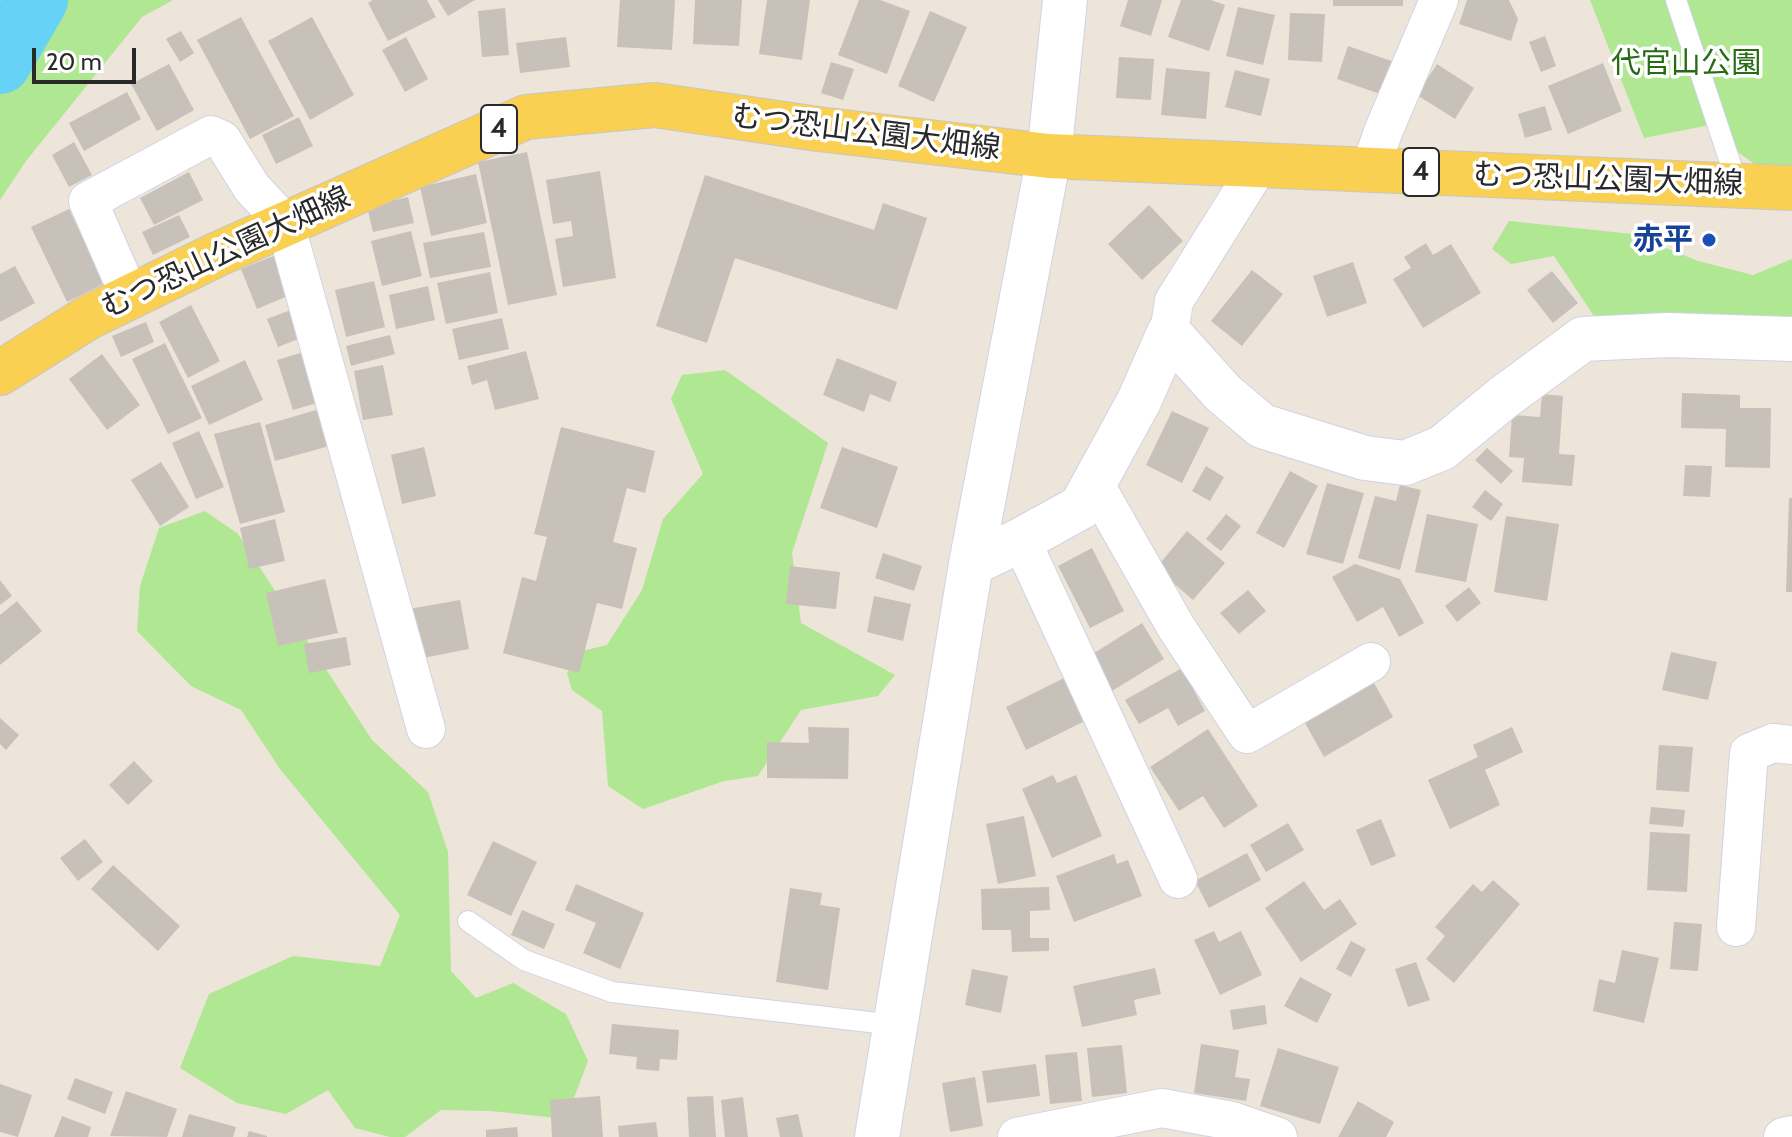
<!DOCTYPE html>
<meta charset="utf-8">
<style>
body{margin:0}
#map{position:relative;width:1792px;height:1137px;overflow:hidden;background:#ede4da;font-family:Cabin,sans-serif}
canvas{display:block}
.scale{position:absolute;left:32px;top:48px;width:104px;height:36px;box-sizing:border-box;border:4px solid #292929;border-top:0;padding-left:10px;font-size:24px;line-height:28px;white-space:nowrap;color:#292929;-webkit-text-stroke:6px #fff;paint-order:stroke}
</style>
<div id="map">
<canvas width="1792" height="1137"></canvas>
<div class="scale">20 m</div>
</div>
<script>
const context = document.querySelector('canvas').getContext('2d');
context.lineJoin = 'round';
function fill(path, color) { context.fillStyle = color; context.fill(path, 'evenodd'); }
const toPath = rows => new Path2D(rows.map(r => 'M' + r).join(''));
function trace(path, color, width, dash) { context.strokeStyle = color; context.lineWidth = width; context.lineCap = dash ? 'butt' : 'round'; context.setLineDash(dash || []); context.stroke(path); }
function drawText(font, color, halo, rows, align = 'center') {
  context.font = font + ' Cabin,"Noto Sans JP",sans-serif'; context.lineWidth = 7; context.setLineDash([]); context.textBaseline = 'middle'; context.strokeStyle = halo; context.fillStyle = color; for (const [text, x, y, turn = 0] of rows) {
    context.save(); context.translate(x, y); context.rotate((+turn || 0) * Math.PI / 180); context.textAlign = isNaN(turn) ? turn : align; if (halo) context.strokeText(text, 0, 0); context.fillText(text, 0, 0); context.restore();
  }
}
fill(toPath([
 [0,0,173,0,142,17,26,161,0,200],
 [1590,0,1792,0,1792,169,1760,168,1731,147,1720,123,1644,138],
 [1509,221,1632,234,1698,261,1753,275,1792,259,1792,322,1596,319,1554,256,1511,264,1492,249],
 [725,370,828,443,792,553,801,623,895,675,878,696,801,710,758,776,724,781,643,809,608,786,602,711,572,690,567,673,578,652,607,645,642,590,663,519,703,474,671,399,682,375],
 [205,511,238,534,372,740,428,792,448,852,451,971,476,998,513,983,566,1014,588,1061,566,1119,491,1111,441,1110,405,1137,390,1137,355,1128,328,1090,286,1114,237,1103,180,1068,209,994,293,956,380,966,400,915,280,769,241,710,191,686,137,631,140,586,159,528]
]), '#b0e792');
trace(toPath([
 [0,63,37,0]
]), '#65d2f6', 62);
fill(toPath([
 [373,0,427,0,436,17,388,41,368,3],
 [438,0,475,0,448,16],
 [620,0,675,0,672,50,617,47],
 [695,0,742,0,739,46,693,44],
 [767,0,810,0,802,60,759,54],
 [859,0,880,0,910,11,887,74,838,55],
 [1128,0,1162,0,1151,36,1120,26],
 [1181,0,1211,0,1225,5,1209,51,1168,37],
 [1333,0,1403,0,1403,6,1333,6],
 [1467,0,1509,0,1518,19,1511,41,1459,24],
 [1238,7,1275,15,1263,65,1226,56],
 [505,8,509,55,482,57,478,11],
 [930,11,967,27,934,102,898,86],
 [1290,13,1325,14,1322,62,1288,60],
 [241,17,294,116,250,139,197,40],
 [312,17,354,95,310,120,268,41],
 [181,31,194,53,180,62,166,39],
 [1545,36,1556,66,1541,72,1529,42],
 [406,37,428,79,405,92,382,50],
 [566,37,570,67,520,73,516,43],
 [1348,46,1397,63,1386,96,1337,79],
 [1119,57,1154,59,1151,100,1116,98],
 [831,62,854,69,843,100,821,93],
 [1603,63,1622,111,1568,134,1548,86],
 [169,64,194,110,157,131,131,84],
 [1437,64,1474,88,1455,119,1417,95],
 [1166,68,1210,72,1206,119,1161,115],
 [1235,70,1270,79,1261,116,1225,107],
 [127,92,141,119,84,151,69,123],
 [1545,106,1552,130,1525,138,1518,114],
 [299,117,313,146,276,164,262,135],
 [74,142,92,175,69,187,52,155],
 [527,152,557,295,508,305,478,162],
 [600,171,616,278,563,287,555,239,573,236,571,221,553,224,546,180],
 [189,172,203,200,154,225,140,198],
 [476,174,487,223,431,236,420,187],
 [705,175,874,230,883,203,927,218,897,310,735,258,707,343,656,326],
 [408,197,414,223,373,232,367,207],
 [1149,205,1183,241,1142,280,1108,244],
 [69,209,105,283,67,302,31,227],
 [179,215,190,237,153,255,142,232],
 [411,231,422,276,382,286,371,241],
 [484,232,491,267,430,278,423,243],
 [1426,243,1433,255,1451,244,1481,293,1423,328,1393,279,1411,268,1404,257],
 [281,253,297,292,257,309,241,269],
 [1353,262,1367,303,1327,317,1313,276],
 [15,266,35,303,0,322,0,274],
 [1252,270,1283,294,1242,346,1211,321],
 [1552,271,1578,303,1553,323,1527,290],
 [490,272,498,313,446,324,437,283],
 [374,281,385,327,346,337,335,290],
 [428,286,435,320,396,329,389,295],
 [191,305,220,361,188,378,159,322],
 [301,306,311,334,278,347,267,319],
 [502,318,509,349,459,360,452,329],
 [146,322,154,342,121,357,112,336],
 [390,335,395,354,351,366,346,346],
 [165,343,202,418,168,434,132,359],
 [317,348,331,399,293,410,277,360],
 [526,351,539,399,495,410,487,380,472,385,467,366],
 [102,354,140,405,107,430,69,379],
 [837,358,897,382,890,402,870,394,864,412,823,395],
 [245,360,263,400,209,425,191,386],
 [383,365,393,415,363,420,354,371],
 [1682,393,1740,395,1740,408,1771,408,1770,468,1725,467,1726,429,1681,428],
 [1542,394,1563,396,1559,454,1575,455,1572,486,1522,482,1524,458,1509,457,1512,415,1540,417],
 [333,405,344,442,275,461,265,425],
 [1172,411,1209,428,1182,483,1146,465],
 [260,422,285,512,240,524,214,434],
 [561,427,655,451,645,493,627,488,613,542,637,548,622,609,597,603,579,673,503,653,522,577,536,581,547,537,534,534],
 [199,431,224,487,196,499,172,443],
 [424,447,436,496,402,504,391,455],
 [842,447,898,467,877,528,820,508],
 [1487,448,1513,471,1501,484,1475,460],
 [161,462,189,507,160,526,131,480],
 [1685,465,1712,466,1710,497,1683,496],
 [1206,466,1224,477,1210,501,1192,491],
 [1290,471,1318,486,1284,548,1256,533],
 [1327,483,1364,493,1343,564,1306,554],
 [1400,485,1421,490,1400,570,1358,558,1375,496,1396,501],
 [1485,490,1503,504,1491,521,1472,507],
 [1789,498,1792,498,1792,592,1786,592],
 [1226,514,1241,526,1221,551,1206,539],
 [1427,514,1478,524,1466,582,1415,572],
 [1506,516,1559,524,1547,601,1494,592],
 [275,519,285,561,249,569,240,528],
 [1187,531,1225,563,1193,600,1156,568],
 [1092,548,1124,611,1090,628,1058,566],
 [883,553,922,566,914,591,875,578],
 [1355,564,1400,579,1424,623,1399,637,1383,607,1357,622,1332,577],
 [790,566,840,572,836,609,786,604],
 [325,579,338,633,278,646,266,593],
 [0,580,12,596,0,605],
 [1469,587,1481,603,1457,622,1445,606],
 [1248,590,1266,611,1239,634,1220,613],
 [874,596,911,604,903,641,867,632],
 [460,600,469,649,418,659,409,609],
 [17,601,42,631,0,665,0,615],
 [1142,623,1164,659,1112,691,1091,655],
 [346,637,351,665,309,673,304,644],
 [1671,652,1717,662,1708,700,1662,690],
 [1182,668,1205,711,1178,726,1168,708,1139,724,1125,700],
 [1064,678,1085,721,1026,750,1006,707],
 [1374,683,1393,717,1324,757,1305,723],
 [0,718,19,735,6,750,0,744],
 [808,727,849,728,848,779,767,778,767,742,809,743],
 [1512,727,1523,752,1485,770,1500,805,1450,829,1428,780,1478,757,1473,745],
 [1208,729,1258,806,1224,828,1203,796,1179,811,1150,767],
 [1659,745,1693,747,1689,792,1656,790],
 [134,761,153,781,128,805,109,785],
 [1053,775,1057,783,1076,775,1102,836,1052,858,1022,789],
 [1651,807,1685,810,1683,827,1649,824],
 [1024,816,1036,876,998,884,986,824],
 [1381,819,1396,856,1371,866,1356,830],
 [1288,823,1304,850,1266,872,1250,845],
 [1650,832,1690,834,1687,892,1647,890],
 [85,839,103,862,78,881,60,858],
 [493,841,537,862,511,916,467,895],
 [1247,853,1261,880,1209,908,1195,881],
 [1114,854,1117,864,1128,860,1142,896,1074,922,1056,876],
 [113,865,180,926,158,951,91,889],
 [1493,880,1520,904,1454,983,1426,959,1445,936,1435,927,1473,884,1482,892],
 [1304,881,1324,910,1340,899,1357,924,1301,962,1265,908],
 [576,884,644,913,620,969,583,953,596,923,565,910],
 [1049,887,1050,910,1030,911,1030,938,1049,938,1049,951,1012,952,1011,930,982,930,981,889],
 [790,888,822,893,820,905,840,908,828,990,776,982],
 [522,910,555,924,544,949,511,935],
 [1674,922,1702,924,1698,971,1670,969],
 [1214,931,1219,942,1241,931,1262,975,1220,995,1194,940],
 [1351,941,1366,949,1351,977,1336,969],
 [1622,950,1659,958,1644,1023,1593,1011,1599,979,1615,983],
 [1416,962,1430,1000,1408,1007,1395,969],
 [1155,968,1161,994,1134,1000,1137,1015,1082,1027,1073,986],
 [972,969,1008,976,1001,1013,965,1005],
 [1300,977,1332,994,1317,1023,1284,1006],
 [1265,1005,1267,1024,1233,1030,1230,1010],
 [612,1024,679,1030,677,1060,660,1059,659,1071,636,1069,637,1057,609,1054],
 [1201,1044,1239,1050,1235,1077,1250,1079,1246,1101,1194,1093],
 [1122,1045,1127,1093,1092,1097,1087,1048],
 [1278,1048,1339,1067,1320,1124,1260,1106],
 [1077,1052,1082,1101,1050,1104,1045,1055],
 [1036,1064,1040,1096,987,1103,982,1071],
 [975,1077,983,1126,950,1132,942,1083],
 [75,1078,113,1092,105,1114,67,1099],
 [0,1084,32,1095,18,1137,0,1132],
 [126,1091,177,1109,167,1137,110,1136],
 [600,1096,603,1137,552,1137,550,1100],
 [713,1096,716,1137,689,1137,687,1097],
 [743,1097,748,1137,725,1137,721,1100],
 [1358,1101,1394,1122,1386,1137,1338,1137],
 [189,1114,236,1127,233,1137,182,1137],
 [798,1114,803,1137,780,1137,776,1118],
 [62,1116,91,1127,88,1137,54,1137],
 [656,1122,658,1137,619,1137,618,1126],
 [517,1127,518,1137,486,1137,486,1130],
 [249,1131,267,1136,267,1137,247,1137]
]), '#c8c1ba');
const service = toPath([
 [1676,0,1738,186],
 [468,921,524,960,612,992,895,1025]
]);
const minor = toPath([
 [1370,170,1383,132,1439,0],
 [130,297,88,201,211,135,222,140,252,188,285,223,426,729],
 [1169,333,1174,301,1259,165],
 [1094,483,1176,627,1247,734,1371,662],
 [1021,540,1178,879],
 [1736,927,1749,753,1773,743,1792,745],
 [1017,1137,1162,1108,1232,1121,1278,1137],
 [1783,1137,1792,1135]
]);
const tertiary = toPath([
 [971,564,1021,540,1081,507,1139,401,1169,333,1223,393,1262,426,1365,458,1405,463,1442,448,1504,397,1583,339,1668,335,1792,339],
 [877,1137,971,564,1049,156,1065,0]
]);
const primary = toPath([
 [0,373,89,317,218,254,526,117,655,105,818,129,1049,156,1792,188]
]);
trace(service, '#cfd3e3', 22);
trace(minor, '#cfd3e3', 40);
trace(tertiary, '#cfd3e3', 46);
trace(primary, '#c7c7c7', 46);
trace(service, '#fff', 20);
trace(minor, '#fff', 38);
trace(tertiary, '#fff', 44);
trace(primary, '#fad052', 44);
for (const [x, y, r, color] of [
 [1709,240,8,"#1a4fb4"]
]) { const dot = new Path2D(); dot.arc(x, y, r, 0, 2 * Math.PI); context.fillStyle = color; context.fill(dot); trace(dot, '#fff', 3); }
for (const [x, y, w] of [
 [499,129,36],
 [1421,172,36]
]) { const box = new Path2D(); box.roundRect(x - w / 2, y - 24, w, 48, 6); context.fillStyle = '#fff'; context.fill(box); trace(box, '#292929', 2); }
drawText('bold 28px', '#292929', null, [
 ["4",499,129],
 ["4",1421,172]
]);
drawText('30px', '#286b15', '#fff', [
 ["代官山公園",1686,64]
]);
drawText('30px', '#292929', '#fff', [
 ["むつ恐山公園大畑線",866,133,7],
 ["むつ恐山公園大畑線",1608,180,2],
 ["むつ恐山公園大畑線",226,253,-25]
]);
drawText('bold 30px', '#164399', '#fff', [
 ["赤平",1693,240]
], 'right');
</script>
